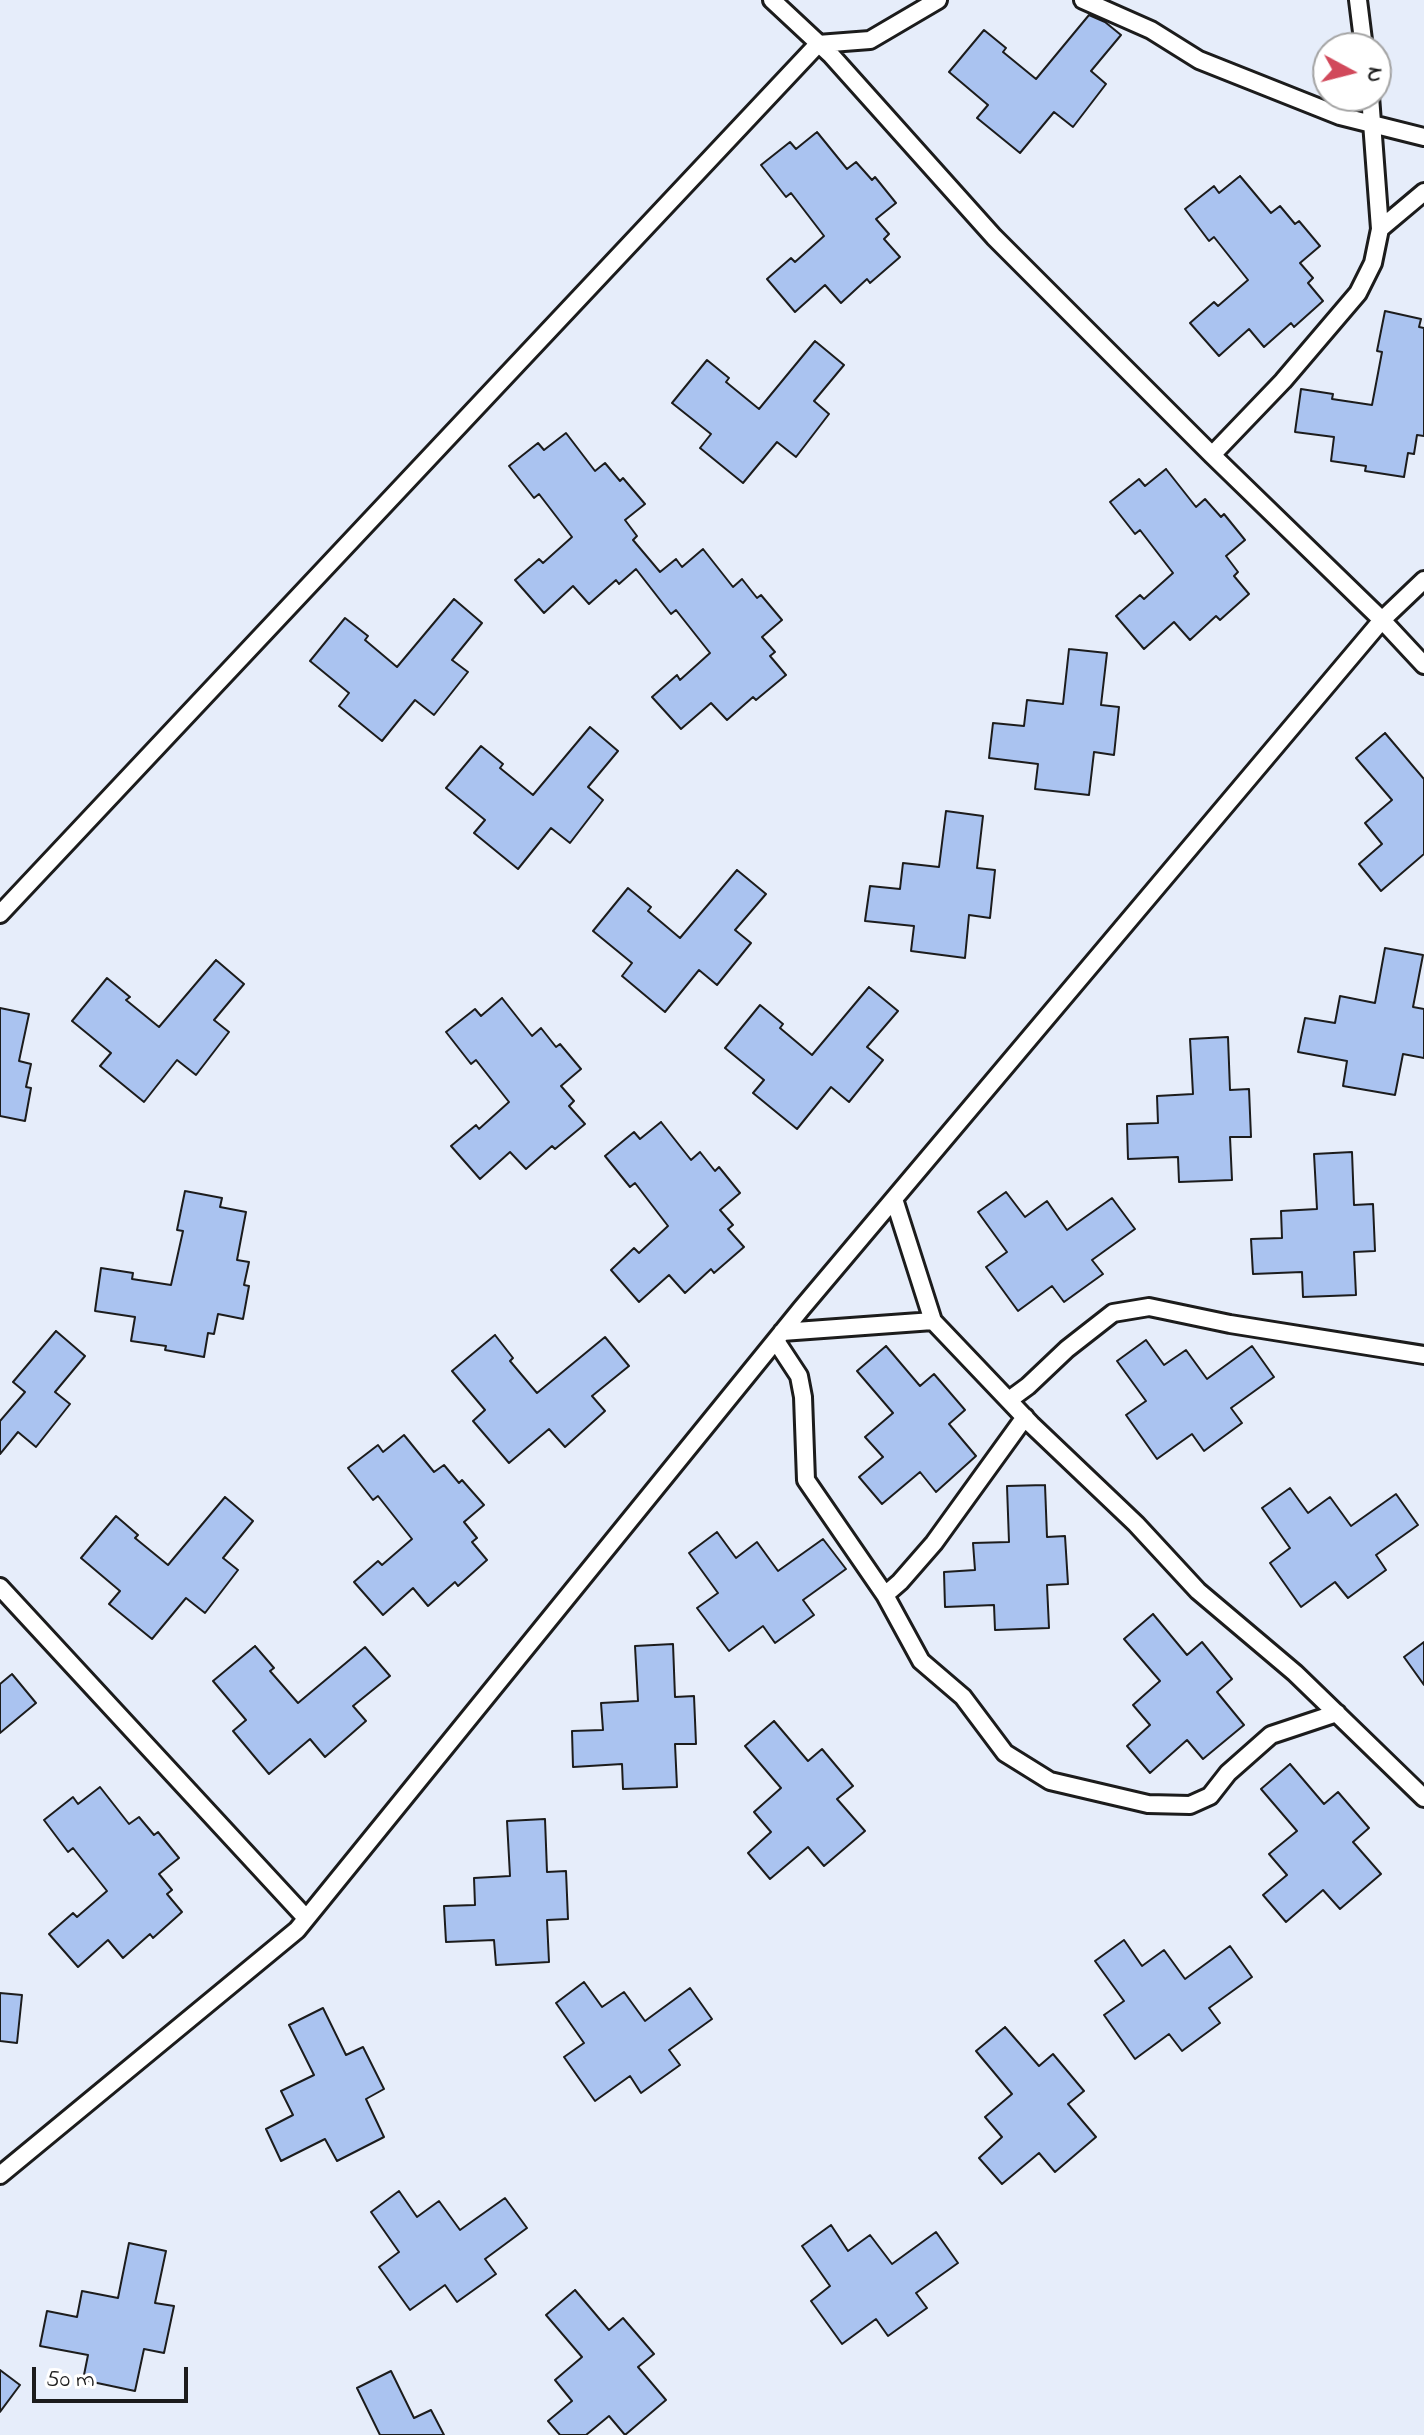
<!DOCTYPE html>
<style>
body{margin:0}
#map{position:relative;width:1424px;height:2435px;overflow:hidden;background:#e6edfa;font-family:"Indie Flower",sans-serif}
canvas{display:block}
.north{position:absolute;left:1312px;top:32px;width:80px;height:80px;box-sizing:border-box;background:#fff;border:2px solid #a4a4a4;border-radius:50%;rotate:97deg;font-size:22px;font-weight:700;line-height:32px;text-align:center;color:#1c1c1c}
.north::after{content:'';display:block;margin:auto;width:28px;height:36px;background:#d1495b;clip-path:polygon(50% 0,100% 100%,50% 72%,0 100%)}
.scale{position:absolute;left:32px;top:2367px;width:156px;height:36px;box-sizing:border-box;border:4px solid #1c1c1c;border-top:0;padding-left:10px;font-size:24px;line-height:28px;white-space:nowrap;color:#1c1c1c;-webkit-text-stroke:6px #fff;paint-order:stroke}
</style>
<div id="map">
<canvas width="1424" height="2435"></canvas>
<div class="north">N</div>
<div class="scale">50 m</div>
</div>
<script>
const context = document.querySelector('canvas').getContext('2d');
context.lineJoin = 'round';
function fill(path, color) { context.fillStyle = color; context.fill(path, 'evenodd'); }
const toPath = rows => new Path2D(rows.map(r => 'M' + r).join(''));
function trace(path, color, width, dash) { context.strokeStyle = color; context.lineWidth = width; context.lineCap = dash ? 'butt' : 'round'; context.setLineDash(dash || []); context.stroke(path); }
const building = toPath([
 [1089,15,1105,22,1121,35,1091,71,1106,84,1073,127,1054,112,1020,153,977,118,988,105,949,72,984,30,1006,48,1003,52,1036,79,1089,15],
 [817,132,847,169,856,162,872,180,875,177,896,203,876,219,889,234,884,239,900,257,870,283,867,279,841,303,825,285,795,312,767,279,791,258,795,262,824,236,791,193,786,197,761,165,790,142,796,149,817,132],
 [1240,176,1271,213,1280,206,1295,224,1299,221,1320,246,1300,263,1313,278,1308,283,1323,301,1294,327,1291,323,1264,347,1249,329,1219,356,1190,323,1214,302,1218,306,1248,280,1214,237,1209,241,1185,209,1214,186,1219,193,1240,176],
 [1385,311,1421,319,1419,327,1424,328,1424,436,1417,435,1414,454,1408,453,1404,477,1365,471,1366,466,1331,461,1334,437,1295,432,1301,389,1333,394,1332,399,1372,405,1382,352,1377,351,1385,311],
 [815,341,844,365,814,401,829,414,796,457,777,442,743,483,700,448,711,434,672,403,707,360,729,378,726,382,759,409,815,341],
 [566,433,595,471,605,463,620,481,623,478,645,504,625,520,637,536,633,540,660,572,676,559,682,567,703,549,733,587,742,579,757,598,761,595,782,620,762,637,775,652,770,656,786,675,756,700,753,697,727,720,711,703,681,729,652,697,677,675,680,680,710,653,676,610,671,614,636,569,619,584,616,580,589,604,573,586,544,613,515,580,539,559,543,563,572,537,539,494,534,498,509,466,538,443,544,450,566,433],
 [1166,469,1196,507,1205,499,1221,517,1224,514,1245,540,1226,556,1238,572,1234,576,1249,594,1220,620,1216,616,1190,640,1174,622,1144,649,1116,616,1140,595,1144,599,1173,573,1140,530,1135,534,1110,502,1139,479,1145,486,1166,469],
 [454,599,482,623,452,660,468,672,434,715,415,700,382,741,339,706,349,693,310,661,345,618,368,636,365,640,397,667,454,599],
 [1069,649,1107,653,1101,705,1119,707,1114,755,1094,752,1089,795,1035,789,1038,764,989,758,993,723,1024,726,1027,700,1063,704,1069,649],
 [590,727,618,751,588,787,603,800,570,843,551,828,518,869,474,833,485,820,446,788,481,746,503,764,500,768,533,795,590,727],
 [1385,733,1424,779,1424,854,1381,891,1359,864,1382,844,1365,823,1392,800,1356,758,1385,733],
 [946,811,983,816,977,868,995,870,990,918,969,915,965,958,911,951,914,926,865,921,870,886,900,889,903,863,939,867,946,811],
 [737,870,766,894,735,930,751,943,717,985,699,970,665,1012,622,976,632,963,593,931,628,888,651,907,648,911,680,938,737,870],
 [1385,948,1423,955,1413,1007,1424,1009,1424,1058,1403,1054,1395,1095,1343,1086,1347,1061,1298,1052,1305,1018,1335,1023,1340,996,1375,1003,1385,948],
 [216,960,244,984,214,1020,229,1032,196,1075,177,1060,144,1102,100,1066,111,1053,72,1021,107,978,130,997,126,1000,159,1027,216,960],
 [869,987,898,1011,867,1047,883,1060,849,1102,831,1087,797,1129,753,1093,764,1080,725,1048,760,1005,783,1024,780,1028,812,1055,869,987],
 [502,998,532,1036,541,1028,556,1047,560,1044,581,1069,561,1086,574,1101,569,1106,585,1124,555,1149,552,1146,526,1169,510,1152,480,1179,451,1146,476,1125,479,1129,509,1102,476,1060,471,1064,446,1032,475,1009,481,1016,502,998],
 [0,1008,29,1014,19,1061,31,1064,26,1087,31,1088,25,1121,0,1116,0,1008],
 [1228,1037,1230,1090,1249,1089,1251,1137,1230,1137,1232,1180,1179,1182,1178,1157,1128,1159,1127,1124,1158,1123,1157,1096,1193,1094,1190,1039,1228,1037],
 [661,1122,691,1160,700,1152,715,1171,719,1167,740,1193,720,1210,733,1225,728,1229,744,1247,714,1273,711,1269,685,1293,669,1275,639,1302,611,1270,634,1248,639,1253,668,1226,635,1183,630,1187,605,1156,634,1132,640,1139,661,1122],
 [1352,1152,1354,1205,1373,1204,1375,1251,1354,1252,1356,1295,1303,1297,1302,1272,1253,1274,1251,1239,1282,1238,1281,1211,1317,1209,1314,1154,1352,1152],
 [185,1191,222,1198,220,1207,246,1212,237,1260,249,1262,244,1285,249,1286,243,1319,218,1314,214,1334,208,1333,204,1357,165,1350,166,1346,131,1341,135,1317,95,1311,101,1268,133,1273,132,1279,171,1285,183,1231,177,1230,185,1191],
 [1006,1192,1025,1217,1047,1201,1067,1230,1112,1198,1135,1229,1092,1260,1103,1274,1064,1302,1052,1286,1018,1311,986,1267,1007,1252,978,1212,1006,1192],
 [56,1331,85,1356,55,1392,70,1404,36,1447,18,1432,0,1454,0,1421,25,1392,13,1382,56,1331],
 [495,1335,513,1358,510,1361,537,1393,605,1337,629,1366,592,1396,605,1411,565,1447,549,1429,509,1463,473,1421,485,1410,452,1371,495,1335],
 [1146,1340,1164,1365,1186,1350,1207,1379,1252,1346,1274,1377,1231,1408,1242,1423,1204,1451,1192,1434,1157,1459,1126,1415,1146,1401,1117,1361,1146,1340],
 [886,1346,920,1386,934,1374,965,1410,949,1424,976,1456,936,1492,920,1472,882,1504,859,1477,883,1457,865,1437,893,1413,857,1371,886,1346],
 [404,1435,434,1472,444,1465,459,1483,462,1480,484,1505,464,1522,477,1538,472,1542,487,1560,458,1586,455,1582,428,1606,413,1588,383,1615,354,1582,378,1561,382,1565,412,1539,378,1496,373,1500,348,1468,378,1445,383,1452,404,1435],
 [1045,1485,1047,1537,1065,1536,1068,1584,1047,1585,1049,1628,995,1630,994,1605,945,1607,944,1572,975,1570,973,1543,1009,1542,1007,1486,1045,1485],
 [1290,1488,1308,1513,1330,1497,1351,1526,1396,1494,1418,1525,1376,1555,1386,1570,1348,1598,1335,1582,1301,1607,1270,1563,1290,1548,1262,1508,1290,1488],
 [225,1497,253,1521,223,1558,238,1570,205,1613,186,1598,152,1639,109,1604,120,1591,81,1558,116,1516,138,1535,135,1538,168,1565,225,1497],
 [717,1532,736,1558,757,1542,778,1571,823,1539,846,1569,803,1600,814,1615,775,1643,763,1626,729,1651,697,1608,718,1593,689,1553,717,1532],
 [1153,1614,1187,1655,1202,1642,1232,1679,1217,1692,1244,1725,1203,1759,1187,1740,1150,1773,1127,1746,1150,1725,1133,1705,1160,1681,1124,1639,1153,1614],
 [1424,1642,1424,1685,1404,1657,1424,1642],
 [673,1644,675,1697,694,1696,696,1744,675,1744,677,1787,623,1789,622,1764,573,1767,572,1731,603,1730,601,1703,638,1701,635,1646,673,1644],
 [255,1646,274,1668,270,1671,298,1703,365,1647,390,1676,353,1706,366,1721,325,1757,310,1739,269,1774,233,1731,246,1720,213,1681,255,1646],
 [12,1674,36,1703,0,1733,0,1684,12,1674],
 [774,1721,808,1761,822,1749,853,1786,837,1799,865,1831,824,1866,808,1847,770,1879,748,1853,771,1832,754,1812,781,1788,745,1746,774,1721],
 [1290,1764,1324,1804,1338,1792,1369,1828,1353,1842,1381,1874,1340,1909,1323,1890,1286,1922,1263,1895,1287,1875,1269,1854,1297,1831,1261,1789,1290,1764],
 [100,1787,129,1824,139,1817,154,1835,158,1832,179,1858,159,1874,172,1890,167,1894,182,1912,153,1938,150,1934,123,1958,108,1940,78,1967,49,1934,73,1913,77,1917,107,1891,73,1848,68,1852,44,1820,73,1797,78,1804,100,1787],
 [545,1819,547,1872,566,1871,568,1919,547,1920,549,1962,496,1965,494,1940,446,1942,444,1906,475,1905,474,1878,510,1876,507,1821,545,1819],
 [1124,1940,1142,1966,1164,1950,1185,1979,1230,1946,1252,1977,1209,2008,1220,2023,1182,2051,1169,2034,1135,2059,1104,2015,1124,2001,1095,1961,1124,1940],
 [584,1982,602,2007,624,1992,645,2021,690,1988,712,2019,669,2050,680,2065,641,2093,630,2076,595,2101,564,2057,584,2043,556,2003,584,1982],
 [0,1993,22,1995,17,2043,0,2041,0,1993],
 [323,2008,346,2055,363,2047,384,2089,366,2099,384,2137,337,2161,325,2139,281,2161,266,2129,293,2115,281,2091,314,2075,289,2025,323,2008],
 [1005,2027,1039,2066,1053,2054,1084,2091,1068,2104,1096,2137,1055,2172,1039,2153,1002,2184,979,2158,1002,2137,985,2117,1012,2094,976,2051,1005,2027],
 [399,2191,417,2217,439,2201,460,2230,505,2198,527,2228,485,2259,496,2274,457,2302,445,2285,410,2310,379,2267,399,2252,371,2212,399,2191],
 [831,2225,848,2251,870,2235,892,2264,936,2232,958,2263,916,2293,927,2308,888,2336,876,2319,842,2344,811,2301,830,2286,802,2246,831,2225],
 [129,2243,166,2251,155,2303,174,2306,164,2353,144,2349,135,2391,83,2380,88,2355,40,2346,47,2311,77,2317,82,2291,118,2298,129,2243],
 [575,2290,609,2330,623,2318,654,2354,638,2367,666,2400,625,2435,609,2416,586,2435,560,2435,548,2421,572,2401,555,2380,582,2357,546,2315,575,2290],
 [0,2370,20,2385,0,2412,0,2370],
 [391,2371,414,2418,431,2410,444,2435,380,2435,357,2388,391,2371]
]);
fill(building, '#aac3f0');
trace(building, '#1c1c1c', 2);
const minor = toPath([
 [772,0,831,55,994,237,1212,455,1382,620,1424,665],
 [1083,0,1151,30,1199,60,1340,116,1424,137],
 [1358,0,1364,48],
 [1380,229,1424,192],
 [1212,455,1283,381,1358,293,1373,263,1380,229,1370,96],
 [0,914,818,44,870,40,938,0],
 [894,1199,933,1321,1032,1425,1136,1524,1198,1591,1295,1673,1424,1798],
 [782,1332,933,1321],
 [776,1341,799,1376,803,1397,806,1480,885,1595,900,1582,934,1543,1025,1417],
 [1009,1400,1028,1386,1067,1349,1113,1313,1149,1307,1230,1324,1424,1355],
 [0,1587,306,1918],
 [885,1595,921,1661,963,1697,1005,1753,1050,1781,1148,1804,1190,1805,1210,1796,1228,1773,1271,1735,1337,1713],
 [0,2175,297,1930,801,1309,1382,620,1424,580]
]);
trace(minor, '#1c1c1c', 22);
trace(minor, '#fff', 16);
</script>
